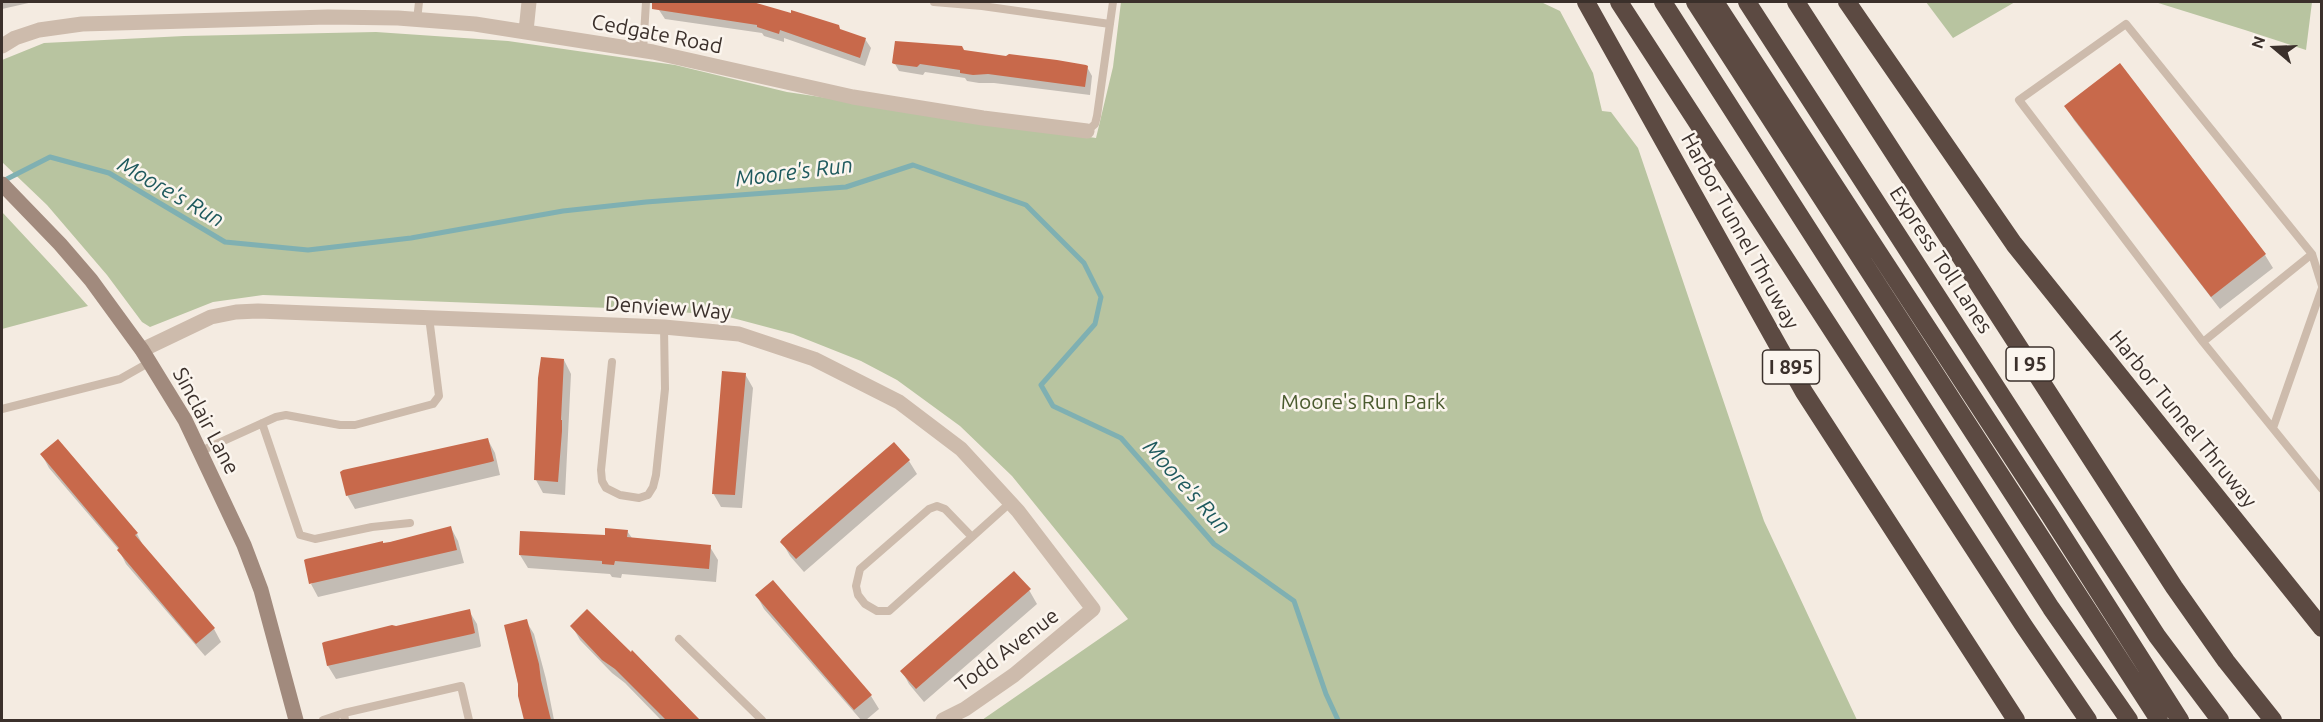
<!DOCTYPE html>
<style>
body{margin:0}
#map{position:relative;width:2323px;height:722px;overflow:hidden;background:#f4ebe1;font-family:Ubuntu,sans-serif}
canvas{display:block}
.frame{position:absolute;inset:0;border:3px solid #3b302b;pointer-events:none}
.north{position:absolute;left:2245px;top:18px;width:60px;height:60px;-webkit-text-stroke:4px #fbf5ee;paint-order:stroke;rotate:289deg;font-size:16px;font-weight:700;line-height:24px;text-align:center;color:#3b302b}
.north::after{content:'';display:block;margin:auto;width:21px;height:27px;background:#3b302b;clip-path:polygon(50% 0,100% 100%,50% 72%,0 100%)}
</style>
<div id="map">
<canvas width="2323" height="722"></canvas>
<div class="frame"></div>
<div class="north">N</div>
</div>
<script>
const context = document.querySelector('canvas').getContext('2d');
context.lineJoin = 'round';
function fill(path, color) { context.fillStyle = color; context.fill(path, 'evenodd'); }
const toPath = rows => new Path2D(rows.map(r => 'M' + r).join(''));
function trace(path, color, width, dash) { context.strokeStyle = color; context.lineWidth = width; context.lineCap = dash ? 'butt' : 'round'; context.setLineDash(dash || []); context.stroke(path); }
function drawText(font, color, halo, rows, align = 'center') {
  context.font = font + ' Ubuntu,sans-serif'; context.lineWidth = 5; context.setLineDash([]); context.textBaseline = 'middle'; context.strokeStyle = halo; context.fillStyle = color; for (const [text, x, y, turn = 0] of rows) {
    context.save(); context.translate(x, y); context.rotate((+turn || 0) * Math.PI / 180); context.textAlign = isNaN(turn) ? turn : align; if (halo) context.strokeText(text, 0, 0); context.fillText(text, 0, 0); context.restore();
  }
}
fill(toPath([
 [1121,2,1541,2,1560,11,1593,73,1602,111,1611,112,1638,148,1764,521,1857,720,982,720,1128,619,1012,476,960,426,897,380,861,361,793,334,729,317,663,310,263,295,213,302,150,327,142,322,107,275,47,205,2,162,2,60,44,43,184,36,376,32,508,41,675,65,787,92,1096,138,1113,67],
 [1926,2,2015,2,1953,38],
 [2155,2,2312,2,2306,50,2245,30],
 [2,212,57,271,88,306,2,329]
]), '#b8c4a0');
fill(toPath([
 [2,2,33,2,2,9],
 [661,2,750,2,865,39,871,48,865,66,784,38,784,42,764,36,762,33,665,19,659,10],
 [964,52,1087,67,1092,76,1090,95,994,83,979,83,967,81,965,78,925,72,923,75,899,71,894,62],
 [2066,107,2265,255,2273,268,2220,309,2074,120],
 [564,360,571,374,565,495,543,493,536,480],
 [745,374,753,388,742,508,721,507,713,493],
 [488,440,495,453,500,475,355,509,347,495],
 [42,455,137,534,144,547,214,629,221,642,205,656,126,564,119,550,49,468],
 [909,461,917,474,804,572,790,556,782,542],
 [451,528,458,541,464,563,318,597,311,584,383,544],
 [627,531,632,538,710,547,718,560,716,582,622,574,621,578,612,577,610,574,528,568,520,555],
 [772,582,871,696,879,709,866,720,861,720,764,609,757,596],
 [1029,590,1037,604,924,702,909,684,902,671],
 [469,611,477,624,481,646,480,647,336,679,328,666,323,644],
 [526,621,534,634,546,679,554,720,526,720,506,626],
 [572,626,631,654,632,652,697,720,661,720,625,683,612,673,580,640]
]), '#0003');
trace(toPath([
 [3,181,50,157,109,173,225,242,308,250,411,238,563,211,646,202,846,187,913,165,1026,205,1084,263,1101,297,1095,324,1041,385,1053,406,1121,438,1214,544,1294,601,1326,694,1338,720]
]), '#7fb0b2', 5);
fill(toPath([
 [652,2,753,2,791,13,791,10,839,25,840,29,866,38,860,58,780,30,779,34,757,27,757,25,652,9],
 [895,41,962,46,964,50,1006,56,1009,54,1057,60,1086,65,1088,66,1085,87,988,74,973,75,960,73,960,70,920,64,917,67,894,64,892,63],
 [2120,63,2266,254,2211,297,2064,106],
 [541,357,564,359,561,420,562,420,562,431,558,482,534,480,538,378],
 [722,371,746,373,735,495,712,494],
 [488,438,494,461,491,462,346,496,340,472,343,470],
 [58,439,138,533,135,535,215,628,196,644,117,550,119,548,40,454],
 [894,442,910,460,796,559,780,542,782,539],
 [451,526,457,550,309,584,304,560,306,559,383,541,383,543,390,542],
 [605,528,628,530,627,537,711,545,709,569,615,561,614,565,602,564,602,561,519,555,520,531,605,535],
 [1014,571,1031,589,916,689,900,671],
 [773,580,872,695,854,710,755,595],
 [470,609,475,633,472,634,327,666,322,643,324,642,392,625,396,626],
 [587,609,631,652,632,650,700,720,666,720,615,669,602,660,570,626],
 [527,619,539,664,541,680,551,720,524,720,518,696,518,684,504,625]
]), '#c8694b');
trace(toPath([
 [934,2,982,6,1110,24],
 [417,20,419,2],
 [643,51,646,2],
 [1087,131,1095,124,1097,116,1113,2],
 [2312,254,2322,286],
 [2203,342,2312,254,2126,24,2019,100,2203,342,2322,489],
 [612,362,601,470,602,481,606,488,620,495,639,498,648,495,653,487,656,475,665,389,664,327],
 [2,409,120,379,150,362],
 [262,423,300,535,315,539,372,527,410,523],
 [2273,428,2322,288],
 [201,451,276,417,286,415,340,425,355,425,433,404,439,396,429,317],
 [972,537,945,509,937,506,929,509,860,569,856,586,858,595,865,604,877,611,889,611,972,537,1011,502],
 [679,639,762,720],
 [323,720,344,713],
 [345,720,344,713,461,686,469,720]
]), '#cdbbac', 8);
trace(toPath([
 [526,31,529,2],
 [2,46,15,38,39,30,82,24,328,17,398,18,475,24,653,52,853,97,983,118,1087,131],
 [142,350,211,317,236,312,258,311,664,327,739,334,814,359,899,402,961,449,1018,511,1093,609,1014,675,965,709,943,720]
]), '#cdbbac', 15);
trace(toPath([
 [2,184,60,244,91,280,142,350,185,420,244,545,261,590,296,720]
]), '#a18a7d', 15);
trace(toPath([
 [1586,2,1804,392,2016,720],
 [1619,2,2024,626,2088,720],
 [1663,2,2051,608,2129,720],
 [1695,2,2159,720],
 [1715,2,2049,514,2180,720],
 [1747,2,2157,636,2220,720],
 [1796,2,2174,587,2226,661,2273,720],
 [1847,2,2014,244,2322,628]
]), '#5c4a42', 18);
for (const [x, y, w] of [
 [2030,364,48],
 [1791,367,57]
]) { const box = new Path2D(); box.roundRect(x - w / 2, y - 17, w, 34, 4.5); context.fillStyle = '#fbf5ee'; context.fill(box); trace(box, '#3b302b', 1.5); }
drawText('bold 20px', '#3b302b', null, [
 ["I 95",2030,364],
 ["I 895",1791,367]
]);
drawText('21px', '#3b302b', '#fbf5ee', [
 ["Cedgate Road",657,34,11],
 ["Harbor Tunnel Thruway",1740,231,61],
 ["Express Toll Lanes",1941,260,57],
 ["Denview Way",668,308,4],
 ["Harbor Tunnel Thruway",2183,419,51],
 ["Sinclair Lane",206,421,62],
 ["Todd Avenue",1007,650,-37]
]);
drawText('21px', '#4a5a2e', '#fbf5ee', [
 ["Moore's Run Park",1363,402]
]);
drawText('italic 22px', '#1f5a5e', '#fbf5ee', [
 ["Moore's Run",794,172,-7],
 ["Moore's Run",171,192,30],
 ["Moore's Run",1187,487,48]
]);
</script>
